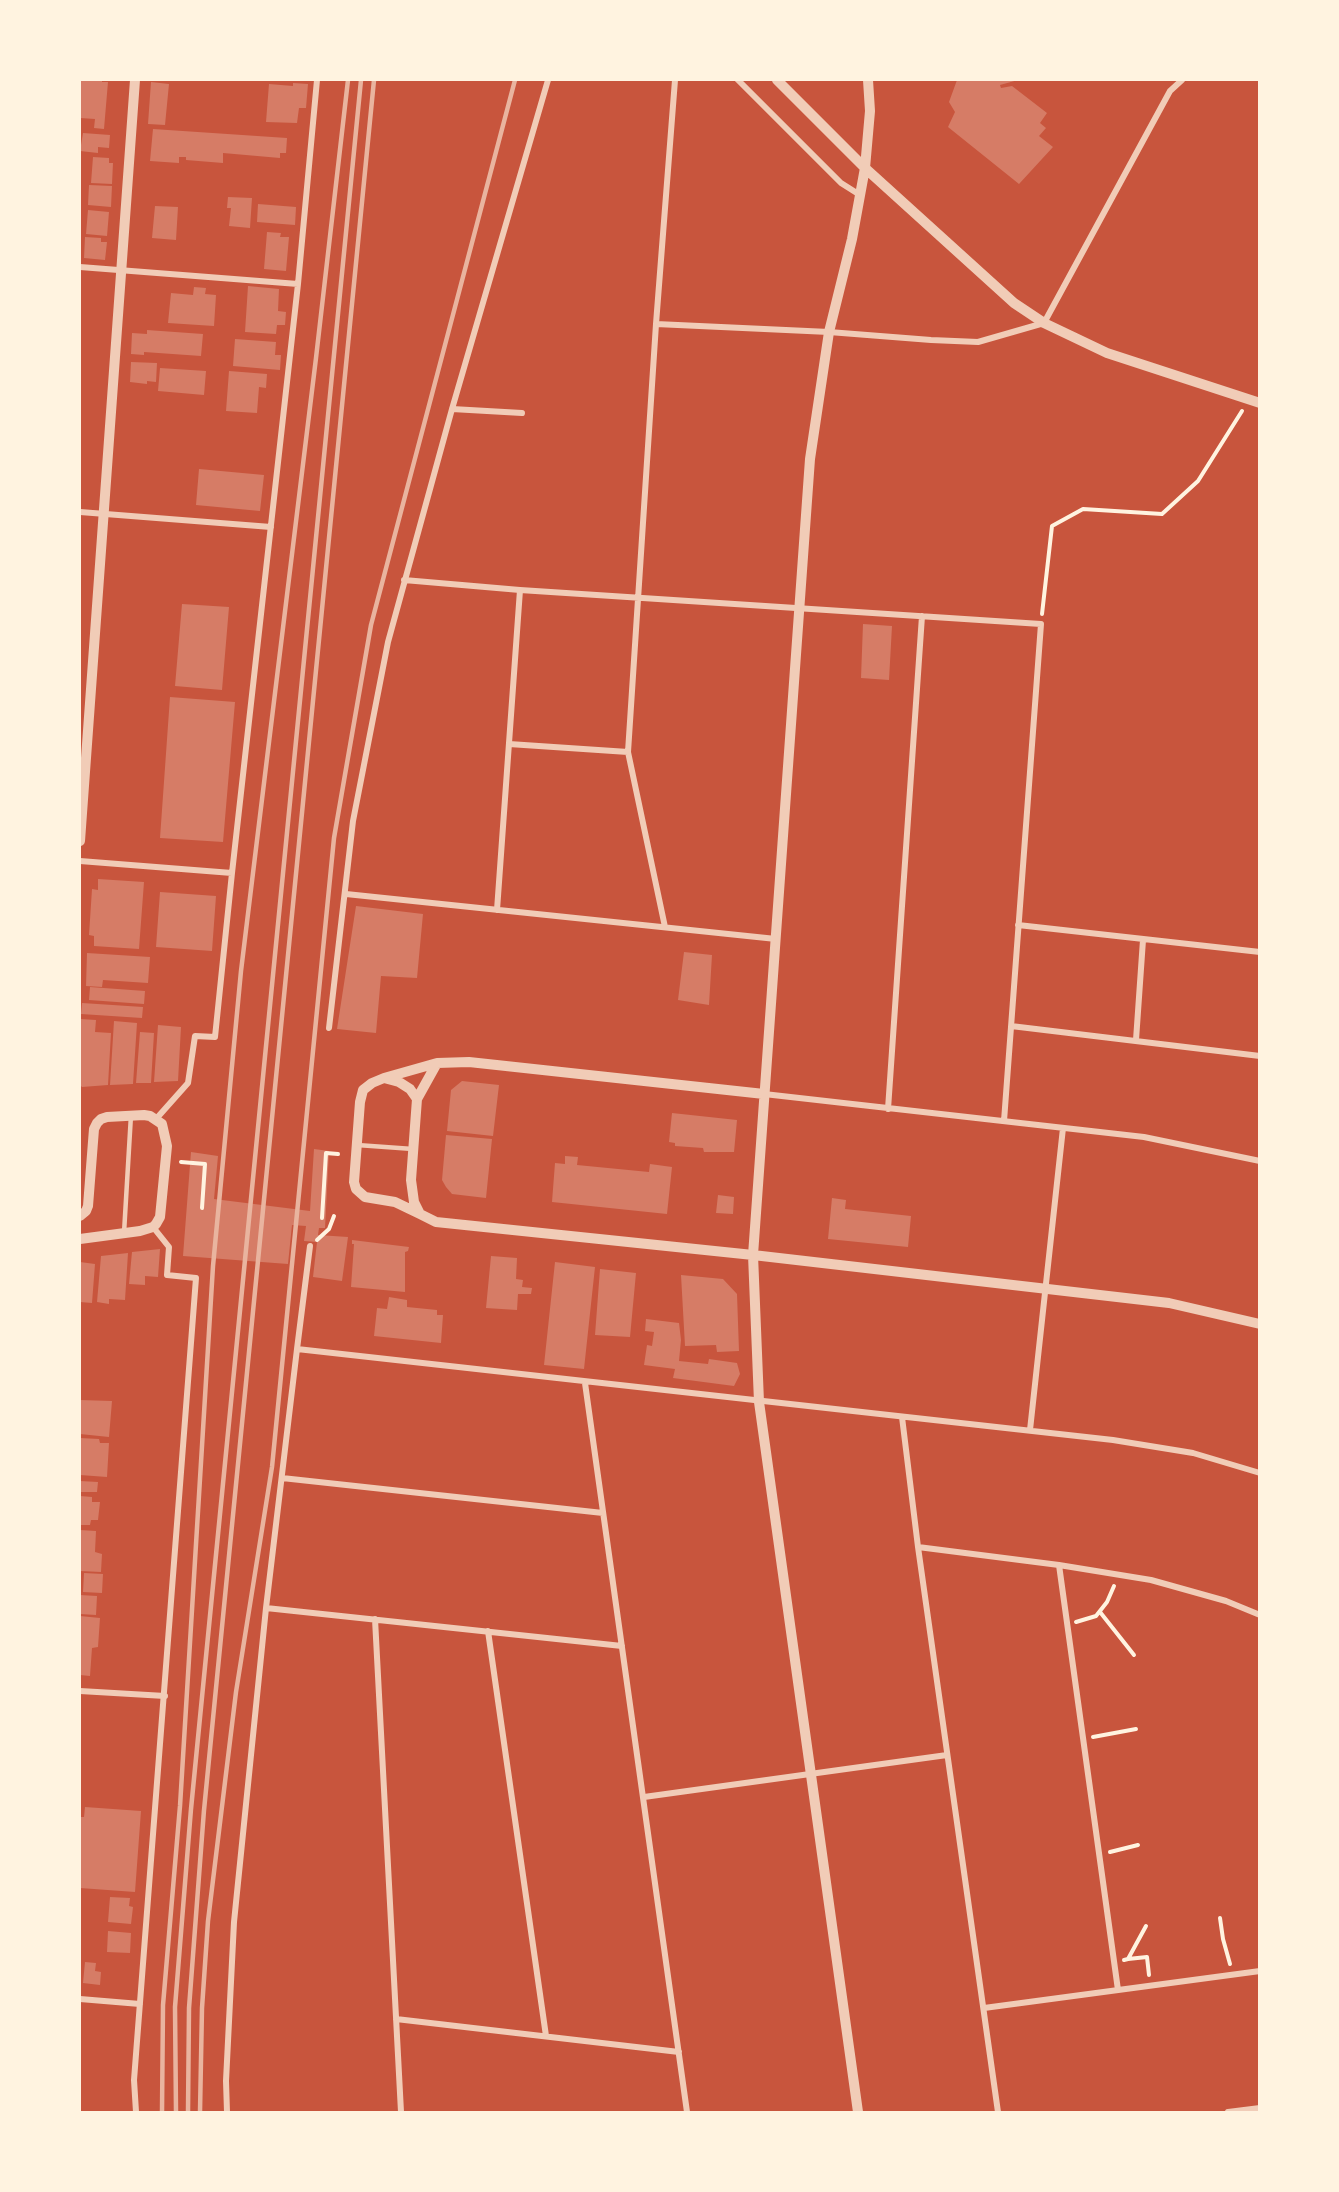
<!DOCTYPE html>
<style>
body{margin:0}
#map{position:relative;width:1339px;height:2192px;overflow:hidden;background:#c8553d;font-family:"Varela Round",sans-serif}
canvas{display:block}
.frame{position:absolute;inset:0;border:81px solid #fff3e0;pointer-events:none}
</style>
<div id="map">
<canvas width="1339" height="2192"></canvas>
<div class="frame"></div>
</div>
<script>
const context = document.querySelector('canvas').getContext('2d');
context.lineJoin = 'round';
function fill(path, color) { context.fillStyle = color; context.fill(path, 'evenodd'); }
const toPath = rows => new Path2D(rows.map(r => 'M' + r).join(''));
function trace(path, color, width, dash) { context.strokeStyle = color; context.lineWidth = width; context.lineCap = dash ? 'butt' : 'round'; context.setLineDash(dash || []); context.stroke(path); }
fill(toPath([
 [80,80,102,80,102,82,108,82,104,129,94,128,95,119,80,118],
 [957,80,1018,80,1000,85,1001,88,1012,86,1047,113,1040,123,1046,128,1039,136,1053,147,1019,184,948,127,955,112,949,102],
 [151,82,169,84,165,125,148,124],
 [293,83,308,84,306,108,299,108,297,123,266,122,269,84,293,86],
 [153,129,287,138,286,153,280,153,280,158,223,153,223,163,186,160,186,157,179,157,179,163,150,161],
 [83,133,110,135,109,148,98,147,98,153,80,151],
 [93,157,109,158,109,163,113,163,112,184,91,183],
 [89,185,112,186,111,207,88,205],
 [228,197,252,198,250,228,229,226,231,208,227,208],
 [258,204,296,207,295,225,257,222],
 [155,206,178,207,176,240,152,238],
 [88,210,109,212,107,236,86,234],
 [267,232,281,233,280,237,289,237,286,271,264,269],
 [85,237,101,238,101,242,107,242,105,260,84,258],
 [248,286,279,289,278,311,286,312,285,325,277,325,276,334,245,332],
 [194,287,206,288,205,294,216,295,214,326,168,323,171,293,193,295],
 [147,330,203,334,201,356,144,352,144,355,131,354,132,333,147,334],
 [235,339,276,342,275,355,281,355,280,370,233,366],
 [131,362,157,363,156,382,147,381,147,384,130,382],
 [160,368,206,371,204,395,158,391],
 [229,371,267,374,266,388,259,387,257,413,226,411],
 [199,469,264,475,260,511,196,505],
 [182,604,229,607,222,690,175,686],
 [863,624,892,626,889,680,861,678],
 [170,697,235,702,223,842,160,838],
 [98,879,144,882,139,949,94,946,94,936,89,935,92,889,98,890],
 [160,892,216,896,212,951,156,947],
 [356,906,423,914,417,978,381,976,376,1033,337,1029],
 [684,952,712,955,709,1005,678,1000],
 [87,953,150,957,148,983,103,980,102,987,86,986],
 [90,987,145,991,144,1004,89,1000],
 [82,1003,143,1007,142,1018,81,1014],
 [80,1019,96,1020,95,1032,111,1033,108,1085,82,1087,80,1085],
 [114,1021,137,1023,133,1084,110,1085],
 [158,1025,181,1027,178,1081,154,1082],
 [140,1032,154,1033,151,1083,136,1083],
 [462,1081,499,1085,493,1136,447,1131,451,1090],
 [672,1113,737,1120,734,1152,704,1152,703,1148,675,1146,675,1143,669,1142],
 [446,1135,492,1139,486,1198,452,1194,446,1187,442,1180],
 [314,1149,329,1151,325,1228,319,1228,318,1235,348,1237,342,1281,313,1277,317,1242,304,1241,306,1226,292,1225,288,1264,183,1256,191,1152,218,1156,214,1199,310,1211],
 [565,1156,578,1157,577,1165,649,1172,650,1164,672,1167,667,1214,552,1202,555,1163,565,1164],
 [718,1195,734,1197,733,1214,716,1213],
 [832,1198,846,1200,845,1209,911,1216,908,1247,828,1239],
 [352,1240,409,1247,408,1251,405,1252,405,1292,351,1287,354,1244,352,1244],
 [160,1249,158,1277,145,1276,145,1285,129,1284,132,1252],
 [128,1253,125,1300,109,1299,109,1304,97,1302,101,1256],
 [491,1256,517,1258,516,1279,523,1280,522,1287,532,1288,531,1294,518,1294,517,1310,486,1308],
 [80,1262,95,1264,92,1303,80,1302],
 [555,1262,595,1267,584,1369,544,1365],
 [600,1269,636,1273,630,1337,595,1335],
 [681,1275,723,1279,737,1294,739,1351,717,1352,716,1345,685,1346],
 [389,1297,407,1300,407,1307,437,1310,437,1315,443,1315,441,1343,374,1336,377,1308,387,1309],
 [646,1319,679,1323,681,1340,679,1361,708,1364,709,1359,737,1363,740,1374,734,1386,673,1378,675,1369,644,1365,647,1345,652,1346,654,1332,645,1331],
 [80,1400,112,1401,109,1437,80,1434],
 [80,1438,99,1439,100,1443,109,1443,107,1477,80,1475],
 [80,1481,98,1482,97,1492,80,1492],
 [80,1496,92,1497,92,1502,100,1502,98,1520,91,1520,90,1525,80,1525],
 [80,1530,96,1531,95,1552,102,1554,101,1572,80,1571],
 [84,1573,103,1574,102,1593,83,1592],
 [80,1595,97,1596,96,1615,80,1614],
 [80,1616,100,1618,98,1647,92,1648,90,1676,80,1675],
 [85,1807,141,1811,135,1892,80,1888,80,1817,84,1817],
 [110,1897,130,1898,129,1906,133,1907,131,1924,108,1922],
 [108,1931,131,1933,130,1953,107,1952],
 [85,1962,96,1963,95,1971,101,1972,100,1985,83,1983]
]), '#d67c66');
trace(toPath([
 [1042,614,1052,526,1083,509,1162,514,1198,481,1242,411],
 [181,1162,205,1164,202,1208],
 [322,1218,326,1153,338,1154],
 [317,1240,329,1229,334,1216],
 [1100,1612,1134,1655],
 [1076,1622,1096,1616,1107,1602,1114,1586],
 [1093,1737,1136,1729],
 [1110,1852,1138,1845],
 [1220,1918,1223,1939,1230,1964],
 [1128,1959,1147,1957,1149,1975],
 [1124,1960,1128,1959,1146,1926]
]), '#fff3e0', 4);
trace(toPath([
 [357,1145,413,1149],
 [124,1233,131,1115]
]), '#f1ccb7', 4.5);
trace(toPath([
 [738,80,841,183,860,195],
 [80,267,298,284],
 [656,324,829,332,931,340,978,342,1044,323,1170,91,1182,80],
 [452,409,522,413],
 [80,512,271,527],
 [404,580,520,590,1041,624,1004,1121],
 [509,744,628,752],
 [80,861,232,873],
 [346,894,776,939],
 [497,910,520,590],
 [1018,925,1260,952],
 [665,927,628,752,656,324,675,80],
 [1011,1026,1260,1056],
 [329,1028,353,821,388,642,452,409,548,80],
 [1136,1040,1143,940],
 [764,1094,1144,1137,1260,1161],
 [888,1109,922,616],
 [156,1119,188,1083,195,1036,215,1037,232,873,298,284,317,80],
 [310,1246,297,1349,1113,1440,1193,1453,1260,1473],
 [585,1383,687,2112],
 [902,1417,918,1547,998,2112],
 [1030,1430,1063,1128],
 [282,1478,603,1513],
 [918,1547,1059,1565,1151,1580,1226,1601,1260,1615],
 [1059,1565,1118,1990],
 [266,1608,622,1646],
 [375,1619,401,2112],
 [488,1631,546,2036],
 [80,1691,165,1696],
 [644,1797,947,1755],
 [80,1999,140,2004],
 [984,2008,1260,1971],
 [396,2019,679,2052],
 [136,2112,134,2080,196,1278,167,1275,169,1247,153,1227],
 [227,2112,226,2081,234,1922,266,1608,297,1349],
 [1228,2112,1260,2108]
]), '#f1ccb7', 6);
trace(toPath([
 [777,80,865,168,1014,303,1044,323,1107,353,1260,403],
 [80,841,135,80],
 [437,1063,469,1062,764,1094],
 [384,1078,437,1063,417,1099],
 [420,1214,414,1202,411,1180,417,1099,410,1089,399,1082,384,1078,372,1083,363,1090,360,1102,354,1182,356,1189,365,1197,395,1202,420,1214,436,1222,753,1255,1169,1303,1260,1324],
 [80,1216,86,1211,88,1206,94,1129,97,1123,101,1119,107,1117,144,1115,150,1116,162,1124,167,1146,160,1217,156,1224,153,1227,140,1231,80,1239],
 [858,2112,759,1402,753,1255,810,459,829,332,852,239,865,168,870,111,868,80]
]), '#f1ccb7', 10);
trace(toPath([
 [162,2112,163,2005,180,1806,213,1266,241,971,316,358,348,80],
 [176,2112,175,2007,191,1809,361,80],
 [188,2112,189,2008,204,1810,374,80],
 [200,2112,202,2008,208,1921,236,1692,272,1467,334,838,371,625,515,80]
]), '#e9b49f', 4.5);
</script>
